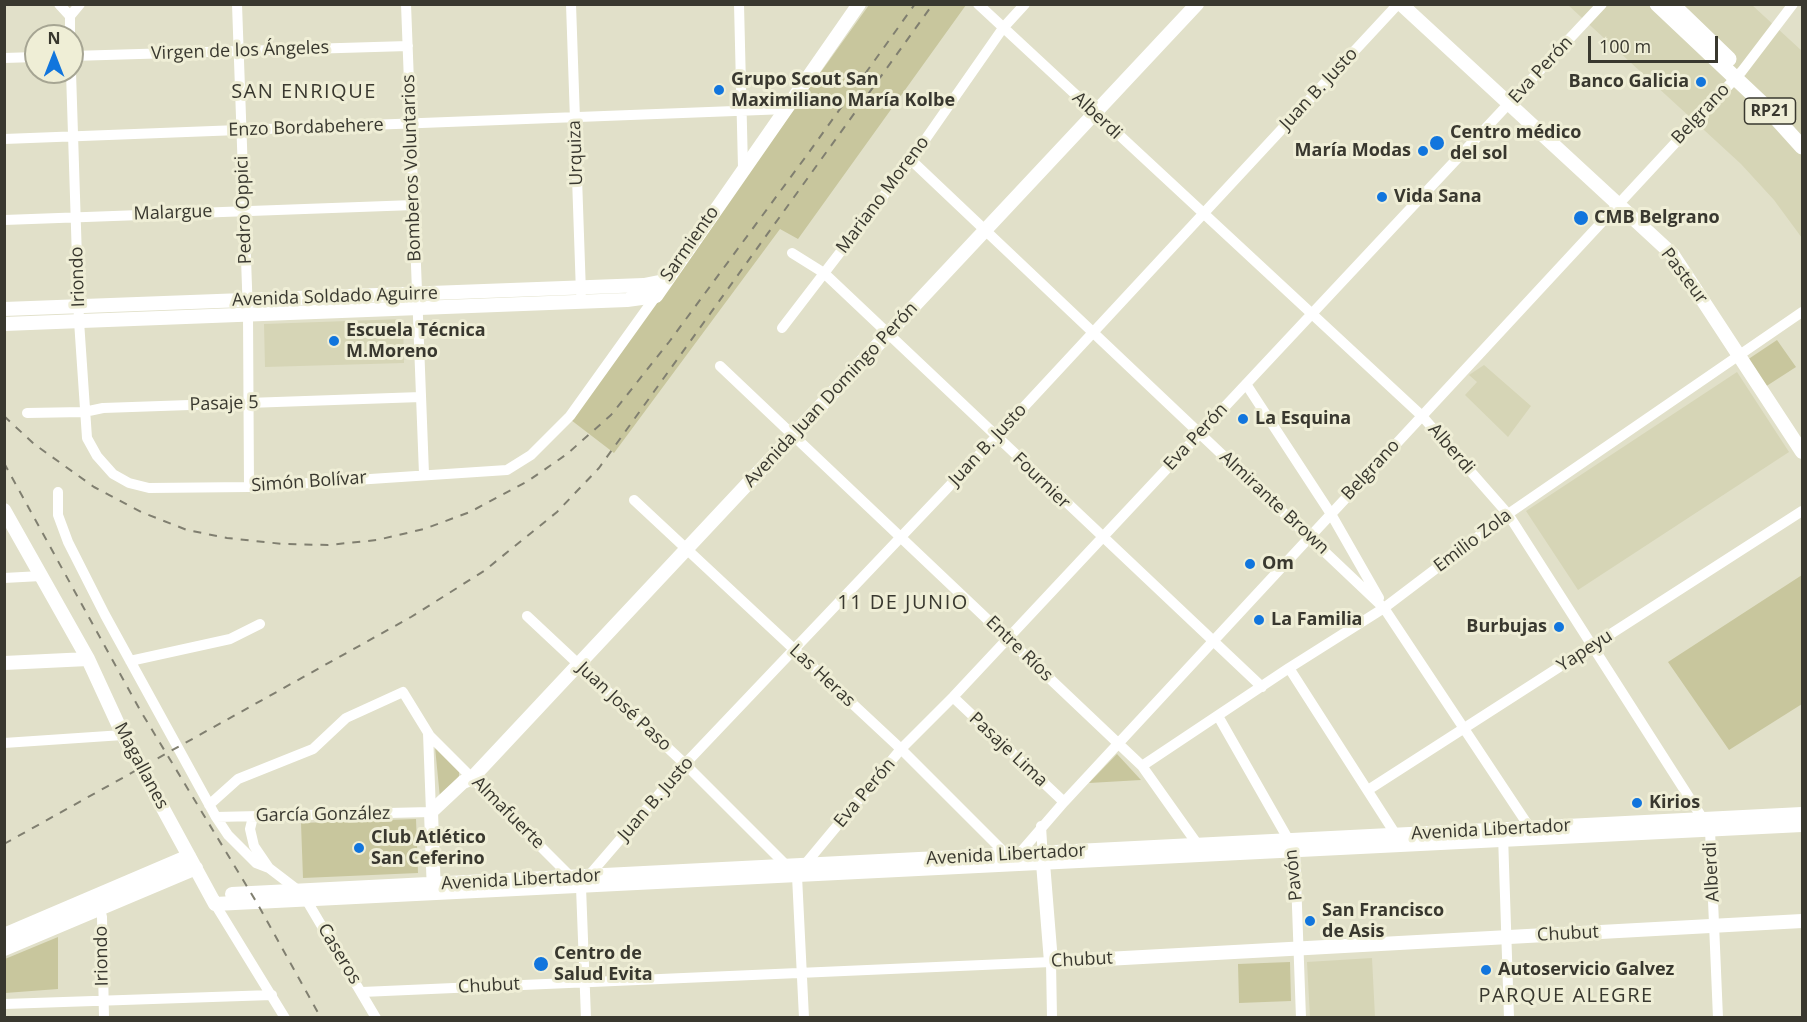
<!DOCTYPE html>
<meta charset="utf-8">
<style>
body{margin:0}
#map{position:relative;width:1807px;height:1022px;overflow:hidden;background:#e1e0c9;font-family:"Open Sans",sans-serif}
canvas{display:block}
.frame{position:absolute;inset:0;border:6px solid #39382f;pointer-events:none}
.north{position:absolute;left:24px;top:24px;width:60px;height:60px;box-sizing:border-box;background:#efeed6;border:2px solid #a6a593;border-radius:50%;rotate:0deg;font-size:16px;font-weight:700;line-height:24px;text-align:center;color:#39382f}
.north::after{content:'';display:block;margin:auto;width:21px;height:27px;background:#1175dd;clip-path:polygon(50% 0,100% 100%,50% 72%,0 100%)}
.scale{position:absolute;left:1588px;top:36px;width:130px;height:27px;box-sizing:border-box;border:3px solid #39382f;border-top:0;padding-left:8px;font-size:18px;line-height:21px;white-space:nowrap;color:#39382f;-webkit-text-stroke:4px #efeed6;paint-order:stroke}
</style>
<div id="map">
<canvas width="1807" height="1022"></canvas>
<div class="frame"></div>
<div class="north">N</div>
<div class="scale">100 m</div>
</div>
<script>
const context = document.querySelector('canvas').getContext('2d');
context.lineJoin = 'round';
function fill(path, color) { context.fillStyle = color; context.fill(path, 'evenodd'); }
const toPath = rows => new Path2D(rows.map(r => 'M' + r).join(''));
function trace(path, color, width, dash) { context.strokeStyle = color; context.lineWidth = width; context.lineCap = dash ? 'butt' : 'round'; context.setLineDash(dash || []); context.stroke(path); }
function drawText(font, color, halo, rows, align = 'center') {
  context.font = font + ' "Open Sans",sans-serif'; context.lineWidth = 6; context.setLineDash([]); context.textBaseline = 'middle'; context.strokeStyle = halo; context.fillStyle = color; for (const [text, x, y, turn = 0] of rows) {
    context.save(); context.translate(x, y); context.rotate((+turn || 0) * Math.PI / 180); context.textAlign = isNaN(turn) ? turn : align; if (halo) context.strokeText(text, 0, 0); context.fillText(text, 0, 0); context.restore();
  }
}
fill(toPath([
 [1568,5,1752,5,1802,51,1802,238,1774,200,1741,164],
 [403,319,404,363,265,367,264,324],
 [1484,365,1531,406,1508,437,1465,395,1477,382,1469,375],
 [1737,372,1789,452,1578,590,1526,511],
 [1372,958,1375,1017,1310,1017,1307,962]
]), '#d6d5b6');
fill(toPath([
 [869,5,966,5,798,239,780,229,614,453,571,420],
 [1777,340,1796,367,1765,387,1747,360],
 [1802,575,1802,704,1729,750,1668,662],
 [435,747,459,772,459,778,440,798],
 [1117,754,1141,780,1089,783],
 [416,819,418,873,303,878,301,823],
 [58,937,58,989,5,993,5,959],
 [1290,962,1291,1001,1239,1003,1238,964]
]), '#c8c69d');
trace(toPath([
 [59,4,70,16,80,4],
 [237,4,248,315,249,487],
 [406,4,424,474],
 [571,4,581,293],
 [739,4,743,168],
 [978,4,1422,416,1508,514,1710,830,1718,1018],
 [70,16,70,36],
 [72,56,408,46],
 [4,58,36,57],
 [71,72,79,321,87,438,97,456,113,474,129,483,149,488,249,487,507,470,531,455,570,416,656,296],
 [4,139,787,109],
 [911,160,1384,608,1530,828,1531,832],
 [4,220,414,205],
 [792,253,824,273,1262,687],
 [782,328,911,160,1003,28,1025,4],
 [720,366,1142,766,1198,845],
 [1246,384,1331,514,1379,598],
 [27,413,84,412,103,408,421,397],
 [58,492,58,515,68,542,105,615,216,817,228,835,256,863,269,868],
 [634,500,901,749,1007,855],
 [4,578,41,576],
 [527,616,685,764,797,876,804,1018],
 [130,661,230,639,260,624],
 [1289,668,1396,835],
 [953,697,1064,802],
 [1218,716,1295,851,1301,1018],
 [4,743,123,735],
 [1142,766,1289,668,1384,608,1508,514,1802,312],
 [1368,790,1802,511],
 [209,805,238,779,313,749,346,718,403,692,430,736,581,887,586,1018],
 [216,817,431,812,428,733],
 [253,817,250,829,254,846,269,868,299,891,307,901,376,1018],
 [1041,826,1043,859],
 [1503,835,1509,1018],
 [1019,854,1064,802,1742,71,1793,4],
 [802,868,901,749,953,697,1602,4],
 [586,879,685,764,996,437,1398,4],
 [98,902,102,917,104,1018],
 [215,904,285,1018],
 [362,992,1051,962,1052,1018],
 [4,1004,272,995]
]), '#fff', 10);
trace(toPath([
 [1401,4,1673,255,1802,452],
 [4,309,644,285,664,281],
 [4,324,627,300,656,296,859,4],
 [4,510,88,659,123,735,215,904,1802,825],
 [4,663,88,659],
 [1043,863,1051,962,1802,921],
 [434,893,431,812,463,782,472,778,1197,4],
 [232,894,1802,814],
 [4,935,189,856],
 [4,949,196,868]
]), '#fff', 14);
trace(toPath([
 [1657,4,1765,106,1802,147],
 [1672,4,1729,59]
]), '#fff', 15);
trace(toPath([
 [4,416,34,444,94,487,141,512,187,530,227,538,283,544,328,545,377,540,424,529,470,512,528,481,567,454,611,415,669,342,807,155,915,4],
 [4,463,140,710,257,903,321,1018],
 [4,844,411,617,484,571,557,512,599,468,933,4]
]), '#807f70', 2, [8, 8]);
for (const [x, y, r, color] of [
 [1701,82,6,"#1175dd"],
 [719,90,6,"#1175dd"],
 [1437,143,8,"#1175dd"],
 [1423,151,6,"#1175dd"],
 [1382,197,6,"#1175dd"],
 [1581,218,8,"#1175dd"],
 [334,341,6,"#1175dd"],
 [1243,419,6,"#1175dd"],
 [1250,564,6,"#1175dd"],
 [1259,620,6,"#1175dd"],
 [1559,627,6,"#1175dd"],
 [1637,803,6,"#1175dd"],
 [359,848,6,"#1175dd"],
 [1310,921,6,"#1175dd"],
 [541,964,8,"#1175dd"],
 [1486,970,6,"#1175dd"]
]) { const dot = new Path2D(); dot.arc(x, y, r, 0, 2 * Math.PI); context.fillStyle = color; context.fill(dot); trace(dot, '#efeed6', 2); }
for (const [x, y, w] of [
 [1770,111,51]
]) { const box = new Path2D(); box.roundRect(x - w / 2, y - 13, w, 26, 4.5); context.fillStyle = '#efeed6'; context.fill(box); trace(box, '#39382f', 1.5); }
drawText('bold 16px', '#39382f', null, [
 ["RP21",1770,111]
]);
drawText('18px', '#39382f', '#efeed6', [
 ["Virgen de los Ángeles",240,51,-2],
 ["Eva Perón",1541,70,-47],
 ["Juan B. Justo",1319,89,-47],
 ["Belgrano",1701,114,-47],
 ["Alberdi",1097,116,43],
 ["Enzo Bordabehere",306,128,-2],
 ["Urquiza",576,153,-92],
 ["Bomberos Voluntarios",412,168,-92],
 ["Mariano Moreno",883,195,-53],
 ["Pedro Oppici",244,210,-92],
 ["Malargue",173,213,-2],
 ["Sarmiento",690,244,-55],
 ["Pasteur",1684,276,53],
 ["Iriondo",78,277,-92],
 ["Avenida Soldado Aguirre",335,297,-2],
 ["Avenida Juan Domingo Perón",831,395,-47],
 ["Pasaje 5",224,404,-2],
 ["Eva Perón",1196,437,-47],
 ["Juan B. Justo",988,445,-47],
 ["Alberdi",1451,449,49],
 ["Belgrano",1371,470,-47],
 ["Fournier",1041,481,44],
 ["Simón Bolívar",309,482,-4],
 ["Almirante Brown",1274,503,43],
 ["Emilio Zola",1473,541,-37],
 ["Entre Ríos",1019,649,44],
 ["Yapeyu",1585,651,-33],
 ["Las Heras",822,676,43],
 ["Juan José Paso",624,707,43],
 ["Pasaje Lima",1008,750,43],
 ["Magallanes",141,766,62],
 ["Eva Perón",865,793,-50],
 ["Juan B. Justo",656,799,-49],
 ["Almafuerte",508,813,45],
 ["García González",323,815,-1],
 ["Avenida Libertador",1491,830,-3],
 ["Avenida Libertador",1006,855,-3],
 ["Alberdi",1712,872,-93],
 ["Pavón",1294,875,-96],
 ["Avenida Libertador",521,880,-3],
 ["Chubut",1568,934,-3],
 ["Caseros",339,954,59],
 ["Iriondo",102,956,-91],
 ["Chubut",1082,960,-3],
 ["Chubut",489,986,-3]
]);
drawText('bold 18px', '#39382f', '#efeed6', [
 ["Grupo Scout San",731,80],
 ["Maximiliano María Kolbe",731,101],
 ["Banco Galicia",1689,82,"right"],
 ["Centro médico",1450,133],
 ["del sol",1450,154],
 ["María Modas",1411,151,"right"],
 ["Vida Sana",1394,197],
 ["CMB Belgrano",1594,218],
 ["Escuela Técnica",346,331],
 ["M.Moreno",346,352],
 ["La Esquina",1255,419],
 ["Om",1262,564],
 ["La Familia",1271,620],
 ["Burbujas",1547,627,"right"],
 ["Kirios",1649,803],
 ["Club Atlético",371,838],
 ["San Ceferino",371,859],
 ["San Francisco",1322,911],
 ["de Asis",1322,932],
 ["Centro de",554,954],
 ["Salud Evita",554,975],
 ["Autoservicio Galvez",1498,970]
], 'left');
context.letterSpacing = '1.5px';
drawText('20px', '#39382f', '#efeed6', [
 ["SAN ENRIQUE",304,92],
 ["11 DE JUNIO",903,603],
 ["PARQUE ALEGRE",1566,996]
]);
context.letterSpacing = '0px';
</script>
